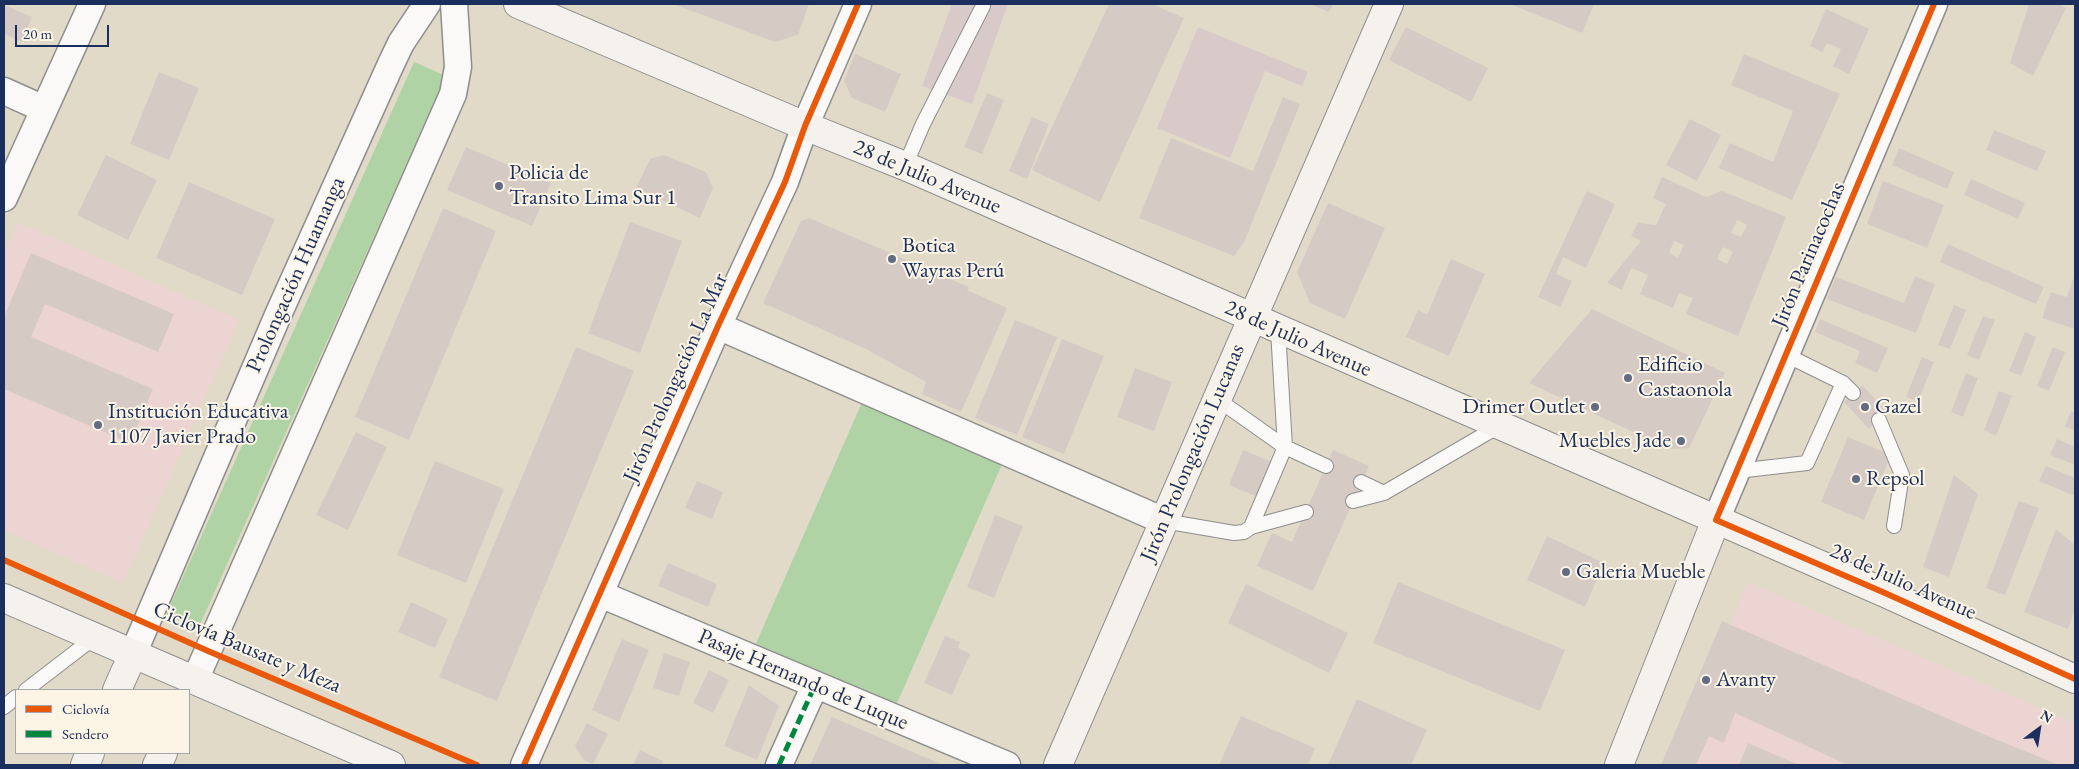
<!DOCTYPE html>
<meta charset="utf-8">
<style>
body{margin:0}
#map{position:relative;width:2079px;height:769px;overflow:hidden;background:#e2dac8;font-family:"EB Garamond",serif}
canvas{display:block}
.frame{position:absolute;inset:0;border:5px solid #1b2f5e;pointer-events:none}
.legend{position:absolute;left:15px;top:689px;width:175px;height:65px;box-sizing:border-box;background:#fcf5e5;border:1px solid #a2a6af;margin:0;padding:6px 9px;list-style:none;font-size:15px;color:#1b2f5e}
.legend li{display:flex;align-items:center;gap:10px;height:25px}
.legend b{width:25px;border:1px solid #a2a6af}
.north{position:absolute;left:2014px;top:704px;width:50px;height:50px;-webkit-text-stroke:4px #fcf5e5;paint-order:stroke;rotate:31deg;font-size:14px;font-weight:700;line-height:20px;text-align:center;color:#1b2f5e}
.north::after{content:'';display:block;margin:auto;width:18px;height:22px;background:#1b2f5e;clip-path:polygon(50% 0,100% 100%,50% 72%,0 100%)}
.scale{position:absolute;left:15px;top:25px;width:94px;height:22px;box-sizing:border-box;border:2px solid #1b2f5e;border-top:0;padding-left:6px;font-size:15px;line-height:18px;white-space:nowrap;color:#1b2f5e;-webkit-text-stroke:4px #fcf5e5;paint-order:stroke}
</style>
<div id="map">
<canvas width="2079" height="769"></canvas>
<div class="frame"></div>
<ul class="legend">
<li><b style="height:6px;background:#e8590c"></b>Ciclovía</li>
<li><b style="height:6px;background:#00873e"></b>Sendero</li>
</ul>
<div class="north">N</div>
<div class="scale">20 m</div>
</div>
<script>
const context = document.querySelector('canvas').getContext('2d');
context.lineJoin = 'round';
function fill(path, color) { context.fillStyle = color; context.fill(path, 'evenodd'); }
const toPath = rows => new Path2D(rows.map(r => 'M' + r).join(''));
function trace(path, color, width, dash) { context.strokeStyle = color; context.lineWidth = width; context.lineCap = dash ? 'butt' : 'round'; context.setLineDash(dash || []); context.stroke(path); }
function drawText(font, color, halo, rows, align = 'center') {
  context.font = font + ' "EB Garamond",serif'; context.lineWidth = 4; context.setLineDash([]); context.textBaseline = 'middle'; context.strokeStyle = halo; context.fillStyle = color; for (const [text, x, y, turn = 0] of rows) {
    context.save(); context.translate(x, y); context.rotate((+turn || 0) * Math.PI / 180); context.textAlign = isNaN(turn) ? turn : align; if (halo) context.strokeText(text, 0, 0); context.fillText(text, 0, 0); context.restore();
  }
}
fill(toPath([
 [18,222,239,320,123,583,4,530,4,255],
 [1748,582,2075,723,2075,765,1669,765]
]), '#ecd4d2');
fill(toPath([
 [952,4,1008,4,972,104,922,86],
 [1198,27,1308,72,1302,86,1265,71,1230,158,1157,128]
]), '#d9caca');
fill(toPath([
 [414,62,446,76,198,629,166,615],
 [867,391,1007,453,891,717,750,657]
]), '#afd3a5');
fill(toPath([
 [673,4,809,4,798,35,775,42],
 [1109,4,1152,4,1184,18,1100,202,1032,170],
 [1310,4,1333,4,1329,12],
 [1510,4,1594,4,1582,33],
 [2029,4,2058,4,2066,8,2033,76,2010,63],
 [4,5,32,17,22,42,4,34],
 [1826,9,1869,29,1849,74,1833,66,1841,49,1827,43,1822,52,1810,46],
 [1406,27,1488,68,1471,102,1389,60],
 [855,54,901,74,885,112,852,98,844,81],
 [1744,54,1840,94,1792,200,1719,168,1730,143,1773,162,1793,111,1731,85],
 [159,72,199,88,169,160,130,144],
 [987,93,1004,100,982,154,964,147],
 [1283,97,1300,104,1245,240,1234,256,1139,218,1171,138,1253,171],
 [1032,117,1049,124,1027,179,1009,171],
 [1690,119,1721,135,1697,181,1666,165],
 [1994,130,2046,151,2037,171,1986,150],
 [466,147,551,183,532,226,447,190],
 [1899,148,1954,172,1947,189,1892,165],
 [106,155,157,180,128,240,77,215],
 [664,155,706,172,713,188,700,218,636,188,650,159],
 [1662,177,1706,197,1722,191,1786,217,1738,336,1686,314,1693,298,1679,293,1673,308,1640,294,1648,275,1631,268,1622,290,1607,283,1641,241,1631,236,1638,223,1656,225,1666,204,1653,198],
 [1737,220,1747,225,1741,237,1731,233],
 [1674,241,1684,245,1678,258,1669,253],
 [1723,247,1733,252,1727,264,1717,259],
 [1971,179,2025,203,2018,219,1964,195],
 [1883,181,1944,205,1927,248,1867,224],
 [189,182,275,219,242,295,156,258],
 [1587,191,1615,204,1586,268,1563,257,1556,274,1572,281,1560,307,1538,297],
 [1328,203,1385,228,1345,319,1310,303,1297,272],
 [443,208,496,231,409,440,355,417],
 [809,218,969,287,967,290,1007,308,961,412,922,394,926,382,866,349,763,303,801,221],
 [630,222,682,241,640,353,588,333],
 [1948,244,2044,287,2036,304,1940,262],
 [31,253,174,314,158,352,45,304,31,337,153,389,130,443,4,389,4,317],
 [1451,259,1485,274,1449,356,1406,337,1418,310,1427,315],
 [1915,276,1935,284,1916,333,1827,299,1836,277,1904,303],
 [2073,279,2075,280,2075,329,2042,318,2051,292,2067,297],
 [1954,305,1966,310,1950,349,1938,345],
 [1592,309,1725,373,1689,448,1669,449,1529,383],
 [1983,316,1995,320,1979,360,1967,355],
 [1820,319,1888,348,1877,373,1855,363,1860,351,1815,332],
 [1015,320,1057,337,1017,435,975,418],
 [2025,332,2036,337,2021,376,2009,371],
 [1062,339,1104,356,1064,454,1022,437],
 [576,347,634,371,497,701,439,677],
 [2053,347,2065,352,2049,391,2037,386],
 [1922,357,1934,362,1918,401,1906,397],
 [1135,368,1172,382,1154,431,1117,417],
 [1966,373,1978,378,1963,417,1951,412],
 [1862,385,1887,412,1869,429,1844,402],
 [1999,391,2012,396,1996,436,1984,430],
 [2071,411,2075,413,2075,431,2065,426],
 [356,432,387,447,348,530,316,515],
 [1848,437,1891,455,1864,520,1821,502],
 [2057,439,2075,447,2075,465,2050,455],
 [1243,450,1277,464,1263,499,1229,485],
 [1333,450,1369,466,1313,591,1257,566,1272,533,1292,542],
 [435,461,504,489,466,583,397,555],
 [2046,466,2075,478,2075,496,2039,481],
 [1954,475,1978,494,1949,577,1923,567],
 [697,481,723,492,712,519,685,508],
 [2019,501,2039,508,2005,595,1986,588],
 [995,515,1023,526,994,598,967,587],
 [2056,529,2075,545,2075,609,2068,629,2024,612],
 [1547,536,1604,563,1585,607,1527,580],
 [668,563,717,584,708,607,658,586],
 [1398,582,1565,650,1540,711,1373,643],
 [1246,584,1348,633,1329,673,1228,623],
 [411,602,448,619,435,648,398,632],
 [1722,621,1995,739,2059,765,1848,765,1735,713,1724,743,1709,736,1696,765,1661,765],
 [945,636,960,642,958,648,970,654,952,695,924,683],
 [622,639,649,650,619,722,592,710],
 [664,653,690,662,679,696,653,688],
 [709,670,729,680,713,713,693,703],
 [749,685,779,706,757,760,724,746],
 [1357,699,1427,730,1411,765,1328,765],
 [1241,716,1315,748,1308,765,1219,765],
 [832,717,943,765,810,765],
 [587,723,608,734,593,764,584,760,575,746],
 [1748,743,1799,765,1739,765],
 [640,750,663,761,662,765,633,765]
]), '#d6cac5');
const lane = toPath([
 [905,166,923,124,983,6],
 [1786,355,1843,383,1853,393],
 [1217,399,1285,447,1326,466],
 [1879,420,1902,475,1894,526],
 [1737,471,1807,463,1843,383],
 [1361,482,1384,493,1499,426],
 [1353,501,1384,493],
 [1164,521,1234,533,1244,532,1251,527,1285,447,1278,330],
 [1251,527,1306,512],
 [26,690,95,637],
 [4,707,16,697]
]);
const street = toPath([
 [4,91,44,109],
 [4,198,92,4],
 [718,326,1164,521],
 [1716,520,1934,4],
 [600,594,1007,765],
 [133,654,278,315,391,64,401,43,427,4],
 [195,680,453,94,458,67,454,4],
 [524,765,718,326,785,182,805,126,858,4],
 [779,765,815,685]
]);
const secondary = toPath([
 [518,4,805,126,905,166,1885,593,2075,679],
 [4,598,391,765],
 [117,690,133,654],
 [85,765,90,753],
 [157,765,163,753],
 [1058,765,1389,4],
 [1619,765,1716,520]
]);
trace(lane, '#8e8e8d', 16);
trace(street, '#8e8e8d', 29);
trace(secondary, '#8e8e8d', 30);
trace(lane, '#fbf9f7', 14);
trace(street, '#fbf9f7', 26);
trace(secondary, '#f5f1ec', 28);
trace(toPath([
 [779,765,815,685]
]), '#00873e', 5, [10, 5]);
trace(toPath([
 [1934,4,1716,520,1885,593,2075,679],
 [4,560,208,651,477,765],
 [524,765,718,326,785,182,805,126,858,4]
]), '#e8590c', 6);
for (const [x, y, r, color] of [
 [499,186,5,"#616b83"],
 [892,259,5,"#616b83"],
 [1628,378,5,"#616b83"],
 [1595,407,5,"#616b83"],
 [1865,407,5,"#616b83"],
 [98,425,5,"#616b83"],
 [1681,441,5,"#616b83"],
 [1856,479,5,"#616b83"],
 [1566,572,5,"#616b83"],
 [1706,680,5,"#616b83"]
]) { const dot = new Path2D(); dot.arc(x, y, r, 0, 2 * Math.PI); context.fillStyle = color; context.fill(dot); trace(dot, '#fcf5e5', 2); }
drawText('22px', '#1b2f5e', '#fcf5e5', [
 ["Policia de",509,173],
 ["Transito Lima Sur 1",509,198],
 ["Botica",902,246],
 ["Wayras Perú",902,271],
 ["Edificio",1638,365],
 ["Castaonola",1638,390],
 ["Drimer Outlet",1585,407,"right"],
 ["Gazel",1875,407],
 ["Institución Educativa",108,412],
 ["1107 Javier Prado",108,437],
 ["Muebles Jade",1671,441,"right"],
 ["Repsol",1866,479],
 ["Galeria Mueble",1576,572],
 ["Avanty",1716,680]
], 'left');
drawText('22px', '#1b2f5e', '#fcf5e5', [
 ["28 de Julio Avenue",927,177,23],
 ["Jirón Parinacochas",1809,255,-67],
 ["Prolongación Huamanga",296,275,-66],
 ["28 de Julio Avenue",1298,339,24],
 ["Jirón Prolongación La Mar",676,378,-66],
 ["Jirón Prolongación Lucanas",1193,453,-67],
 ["28 de Julio Avenue",1903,582,24],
 ["Ciclovía Bausate y Meza",247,648,23],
 ["Pasaje Hernando de Luque",803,680,23]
]);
</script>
